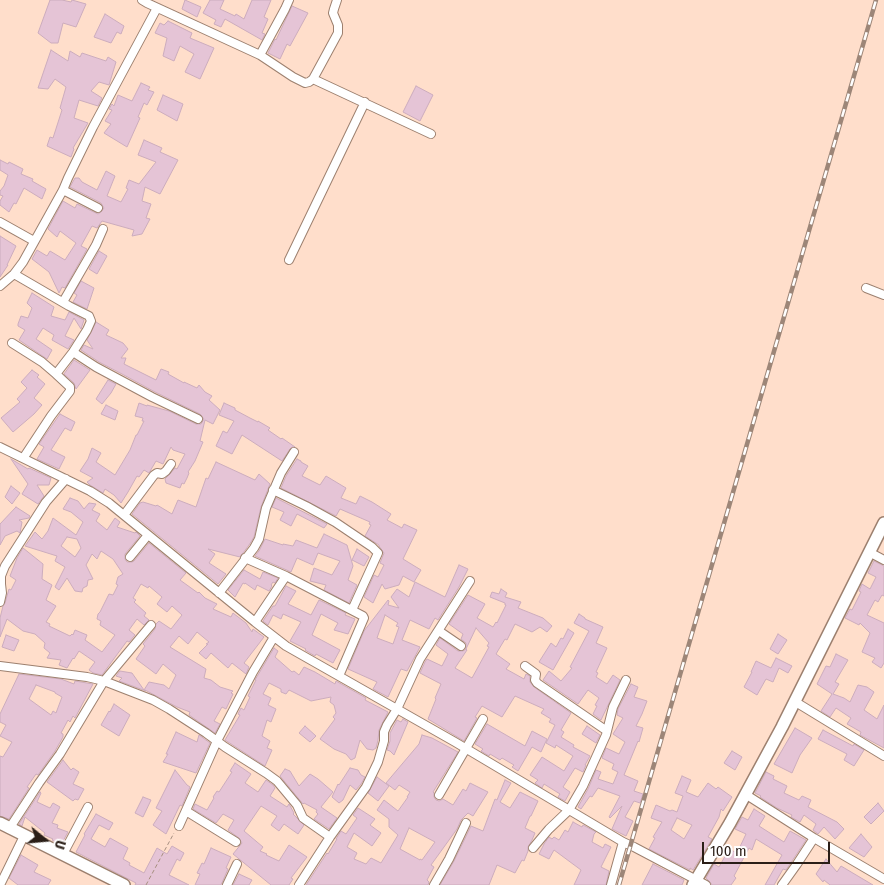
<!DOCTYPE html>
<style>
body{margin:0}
#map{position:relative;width:884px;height:885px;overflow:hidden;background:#ffdecb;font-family:"Fira Sans Condensed",sans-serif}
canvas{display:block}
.north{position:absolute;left:20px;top:815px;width:50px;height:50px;-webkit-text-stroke:4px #fff;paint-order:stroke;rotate:107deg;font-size:14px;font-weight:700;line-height:20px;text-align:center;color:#2a1e17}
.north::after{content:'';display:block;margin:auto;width:18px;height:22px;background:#2a1e17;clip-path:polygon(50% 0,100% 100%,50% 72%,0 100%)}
.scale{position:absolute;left:702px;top:842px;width:128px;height:22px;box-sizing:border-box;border:2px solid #2a1e17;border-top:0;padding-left:6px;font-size:15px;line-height:18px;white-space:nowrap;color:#2a1e17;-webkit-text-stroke:4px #fff;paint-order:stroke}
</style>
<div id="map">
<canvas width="884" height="885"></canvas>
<div class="north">U</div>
<div class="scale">100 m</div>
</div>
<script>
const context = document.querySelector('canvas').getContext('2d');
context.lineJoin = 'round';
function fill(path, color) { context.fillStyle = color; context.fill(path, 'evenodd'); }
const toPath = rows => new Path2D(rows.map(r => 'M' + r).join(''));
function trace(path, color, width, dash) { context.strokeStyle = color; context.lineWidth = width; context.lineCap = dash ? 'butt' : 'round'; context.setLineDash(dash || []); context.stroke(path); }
const building = toPath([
 [50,0,62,0,71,2,72,0,86,4,76,27,63,23,58,43,51,43,38,33,50,0],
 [185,0,201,7,197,17,182,9,185,0],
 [210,0,224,0,220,9,235,16,236,14,244,19,252,0,271,0,264,17,268,19,262,33,265,34,262,40,225,19,221,27,214,24,216,20,203,13,210,0],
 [292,6,308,13,290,46,287,44,280,59,268,53,275,39,276,40,292,6],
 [105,14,124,26,121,34,117,32,111,43,94,37,105,14],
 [168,21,192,33,190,38,214,48,200,79,185,72,194,54,180,46,174,61,163,56,167,38,155,33,160,23,164,25,168,21],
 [51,50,68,61,70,51,80,57,82,53,106,61,108,57,116,62,109,85,99,82,91,91,102,98,98,106,79,100,74,118,88,123,73,148,74,149,71,157,47,146,50,137,53,138,62,110,60,108,66,87,55,79,48,89,38,88,51,50],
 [141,83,150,87,148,90,154,92,147,105,144,103,138,117,140,118,127,147,104,133,111,124,105,121,112,110,109,109,112,104,114,106,118,95,132,101,141,83],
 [416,86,433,95,420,121,403,112,416,86],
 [163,95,183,104,177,121,157,110,163,95],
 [144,140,162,148,160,152,178,160,160,194,145,187,142,201,151,204,146,218,150,219,142,234,132,236,134,230,102,221,97,228,92,226,81,246,87,249,65,288,62,287,59,293,49,272,32,259,37,250,47,256,50,251,65,260,76,243,60,231,57,237,48,229,63,201,75,208,77,204,98,214,101,212,104,208,101,203,70,187,75,178,79,178,82,182,97,190,106,171,115,176,107,196,121,202,128,189,126,188,129,180,139,184,156,162,138,155,144,140],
 [0,160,8,164,9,162,23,169,21,174,33,179,32,181,46,189,42,199,24,188,16,204,14,203,9,212,0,205,0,201,3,196,0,195,0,191,4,186,8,175,0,170,0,160],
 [0,236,16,246,7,265,8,265,0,277,0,236],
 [99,251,107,256,97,274,89,269,99,251],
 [81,281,94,288,87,309,73,302,77,295,74,293,81,281],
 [32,293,54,307,51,316,65,320,69,312,84,320,81,329,74,318,65,336,74,340,68,349,52,340,54,335,43,328,36,339,52,350,47,359,19,340,25,330,18,326,18,324,21,316,28,318,32,308,27,303,32,293],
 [96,322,109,330,106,335,123,343,128,349,121,358,126,358,124,364,156,380,161,369,169,372,168,374,184,383,184,382,197,388,199,385,205,392,212,396,209,400,220,410,213,424,205,420,200,441,203,442,195,461,188,472,189,473,187,478,184,484,182,483,180,488,166,483,165,479,170,474,175,468,177,469,185,454,173,450,171,447,163,464,156,461,149,473,144,470,139,477,137,476,128,492,121,503,114,495,105,489,103,493,90,485,87,482,93,478,80,471,88,459,92,448,101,453,96,462,115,475,130,450,136,435,137,435,144,421,142,421,143,418,135,416,139,403,147,406,147,405,169,411,196,424,201,424,204,419,200,414,155,392,122,374,99,362,81,350,84,345,93,349,87,340,96,322],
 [74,360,90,370,76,389,74,383,64,374,74,360],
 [32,370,39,375,37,377,45,384,34,398,42,405,34,414,13,432,1,418,20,402,17,399,27,388,21,382,32,370],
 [108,380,116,384,111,393,102,404,96,399,108,380],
 [224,403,235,408,235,410,250,418,258,422,258,421,270,428,268,430,281,439,282,438,295,447,292,447,290,449,282,461,242,435,232,454,216,446,223,431,227,433,234,421,219,415,224,403],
 [106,405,118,411,115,420,101,414,106,405],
 [60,414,75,422,71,431,65,428,51,450,65,457,59,469,37,459,44,447,39,444,60,414],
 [11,459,28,469,29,468,51,478,49,485,37,485,44,496,38,504,22,494,28,484,11,459],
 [297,459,301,461,301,462,308,466,302,476,320,485,326,476,346,488,341,498,356,504,360,496,372,502,391,514,387,520,402,528,404,524,417,530,403,559,421,570,414,582,403,576,399,585,385,589,382,584,373,603,364,597,374,575,378,577,384,565,380,563,384,553,379,546,379,545,365,536,371,525,369,524,370,522,340,509,336,516,281,488,286,476,297,459],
 [216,462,255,480,259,474,270,484,261,507,254,537,249,545,240,557,208,549,215,554,209,563,226,574,218,584,132,514,140,503,143,502,156,506,157,505,172,514,178,500,196,507,206,478,208,479,216,462],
 [11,486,20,493,12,504,5,497,11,486],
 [70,498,78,501,84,509,89,503,96,504,92,510,100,514,96,521,107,530,115,518,120,522,117,527,135,533,136,532,140,536,125,554,125,559,127,562,132,562,134,561,149,543,186,573,180,580,198,593,199,592,205,598,217,604,213,609,231,617,233,613,246,623,252,632,253,629,264,637,244,663,249,667,246,674,232,663,228,668,211,653,206,659,199,653,208,644,206,644,209,642,197,632,188,644,179,636,170,647,206,669,204,678,211,680,220,687,233,691,231,693,233,694,226,709,222,707,214,721,220,724,215,733,189,715,190,712,177,707,145,690,146,691,119,681,122,678,116,676,120,671,132,673,144,690,149,682,164,685,169,689,176,675,163,664,156,674,136,659,145,646,143,644,155,629,156,624,159,621,171,629,182,615,172,606,167,612,157,604,162,597,149,586,148,588,141,584,133,598,136,600,134,602,146,613,144,616,149,620,144,625,137,619,129,630,135,635,129,642,127,641,102,675,93,673,89,670,95,662,79,651,74,659,73,658,67,668,59,665,61,660,47,658,50,653,44,648,45,643,35,634,23,631,7,619,0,637,0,618,3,606,5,603,9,589,11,590,16,580,10,576,17,558,23,548,43,564,42,579,52,585,46,600,56,606,46,622,50,624,49,626,70,636,72,634,73,635,75,630,87,635,85,640,102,652,115,635,100,625,101,621,97,619,98,614,100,612,109,594,113,595,118,585,116,584,118,577,123,574,113,559,101,551,97,559,92,554,86,565,93,579,88,580,87,586,83,588,82,592,75,591,67,578,59,590,55,587,65,567,55,561,57,556,25,546,35,532,42,539,48,531,53,518,76,535,83,522,71,512,63,509,70,498],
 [67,537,77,539,81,548,75,557,61,546,67,537],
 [276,498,327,524,324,528,297,514,291,526,280,520,284,512,272,507,276,498],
 [16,507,30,516,29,518,19,520,22,522,20,533,17,531,5,536,0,545,0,524,16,507],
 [324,534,347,545,353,566,348,580,357,585,349,603,324,590,326,585,310,581,314,568,332,575,340,561,318,553,313,565,297,558,291,572,255,556,259,551,265,539,283,545,283,544,293,546,296,540,317,548,324,534],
 [357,549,369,557,364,566,352,560,357,549],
 [874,561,884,566,884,596,882,595,878,602,875,600,867,615,884,623,884,663,881,668,872,662,875,658,862,652,870,633,860,623,859,625,845,618,850,609,852,610,861,592,859,591,862,584,870,589,876,577,868,573,874,561],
 [459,565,468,569,459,587,438,620,435,618,429,629,410,620,402,640,420,647,407,671,401,669,388,697,373,689,377,682,348,669,364,631,388,600,389,601,388,605,399,608,391,597,397,589,409,597,415,582,445,597,459,565],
 [385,615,398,623,396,626,399,627,393,644,377,638,385,615],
 [244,570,260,579,263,572,278,578,275,583,273,582,271,585,272,586,269,591,257,585,255,590,245,583,245,584,243,583,235,597,228,590,244,570],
 [286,586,296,591,288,604,311,615,319,600,346,613,345,615,355,619,348,634,334,630,338,623,321,614,312,635,340,650,333,663,316,654,315,656,305,650,306,649,290,641,301,622,283,614,281,619,273,615,268,625,263,621,273,606,275,606,286,586],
 [501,589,507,593,505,597,521,602,518,608,543,618,552,626,547,632,540,627,532,632,515,624,507,640,505,639,496,654,510,664,506,669,524,679,526,674,530,676,530,682,534,687,571,713,561,730,564,732,561,737,574,745,573,747,590,756,585,765,586,765,583,772,575,768,563,787,570,792,565,801,558,797,560,794,544,784,542,788,535,783,538,780,530,775,542,757,564,771,573,756,556,745,555,748,546,743,555,725,549,722,551,719,541,713,544,709,515,696,502,717,482,706,475,717,477,718,464,741,428,719,436,699,435,698,441,684,420,673,425,662,427,659,442,666,448,654,436,645,440,638,458,651,463,651,466,649,466,643,461,639,463,634,449,624,468,595,485,604,477,618,493,627,496,622,497,623,506,605,505,605,505,603,490,597,492,592,499,594,501,589],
 [476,628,489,643,487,646,489,647,472,678,455,668,467,650,466,649,476,628],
 [579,614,585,618,585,619,603,627,596,643,607,648,596,672,598,673,596,677,607,684,613,675,620,680,601,720,593,714,597,706,595,705,599,698,588,690,578,704,543,680,549,671,561,681,572,668,570,667,589,631,574,623,579,614],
 [568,629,574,633,553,670,539,662,551,643,556,647,561,638,563,639,568,629],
 [778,634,787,640,778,654,770,649,778,634],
 [6,635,19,640,14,651,2,647,6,635],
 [274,648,278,651,275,657,292,672,294,671,299,675,304,667,315,672,335,684,336,681,366,698,365,700,388,712,379,730,378,740,376,748,373,750,367,749,360,740,355,758,351,760,346,754,334,749,320,739,335,719,333,717,336,713,334,705,330,702,331,697,311,701,289,690,286,694,281,692,281,689,269,683,263,694,271,698,268,705,276,709,271,722,267,720,262,736,270,741,267,748,272,750,265,766,225,740,240,715,238,714,241,708,244,710,250,697,248,696,256,680,255,680,274,648],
 [836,654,848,660,835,682,839,684,833,694,844,698,850,702,858,685,867,687,874,692,864,710,877,719,884,705,884,748,860,735,861,732,847,724,851,718,836,708,830,717,821,711,832,694,817,684,826,666,830,667,836,654],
 [776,658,792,666,788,673,779,668,773,682,766,679,757,695,744,687,752,672,751,672,756,661,771,668,776,658],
 [19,674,61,679,74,684,75,681,93,684,75,718,73,716,70,722,68,720,61,733,63,734,63,737,55,751,38,775,36,774,27,787,29,788,9,819,0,816,0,756,3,757,12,742,0,736,6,725,0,722,0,714,19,674],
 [36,685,55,692,55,693,62,697,56,713,53,711,51,715,29,699,36,685],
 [631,684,638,687,634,697,647,701,642,714,636,726,643,728,639,742,638,741,624,775,638,781,634,791,643,794,640,803,634,801,625,817,633,821,626,836,612,829,622,806,610,818,609,817,620,796,598,788,592,797,590,796,581,809,578,807,588,789,596,770,601,772,598,779,613,784,618,772,612,769,614,764,602,758,606,748,619,754,625,742,613,734,623,718,617,715,618,709,631,684],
 [114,704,130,715,119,736,101,725,109,711,110,712,114,704],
 [403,719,408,722,394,755,390,751,387,750,390,741,390,733,397,720,401,722,403,719],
 [487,724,525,746,532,731,547,739,541,752,532,747,518,771,512,767,514,765,502,758,500,760,490,754,489,756,481,751,483,749,475,744,487,724],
 [305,726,316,736,310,742,299,733,305,726],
 [587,726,600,735,596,743,582,734,587,726],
 [795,728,812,738,800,755,792,773,774,764,795,728],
 [823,730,853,746,854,744,864,750,854,766,844,760,847,754,818,739,823,730],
 [176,732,197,742,199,735,210,743,196,773,163,762,168,754,166,754,176,732],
 [422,735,432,738,458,752,433,792,434,793,434,797,436,800,439,801,443,799,453,805,463,789,466,791,470,783,488,792,473,816,468,813,461,820,457,829,431,865,434,867,427,880,429,882,428,885,306,885,327,853,328,854,337,839,336,839,341,831,346,834,357,818,353,815,358,808,375,819,370,825,381,833,372,846,354,833,347,847,357,853,354,859,366,864,371,858,381,863,398,835,389,827,389,819,377,810,384,800,398,811,408,797,407,797,410,792,399,785,395,790,386,783,419,744,422,735],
 [409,828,435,842,422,860,420,859,420,860,400,849,409,828],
 [732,751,742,757,735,770,724,763,732,751],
 [63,760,71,770,73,768,79,772,73,784,84,789,78,800,75,799,73,801,47,782,63,760],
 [235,763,251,774,245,783,258,792,266,780,273,785,275,788,270,796,287,807,289,804,294,813,293,814,304,825,298,834,284,824,279,831,271,825,277,816,261,806,244,831,263,847,260,851,267,854,266,855,279,861,289,845,307,857,291,878,293,879,289,885,271,885,233,854,242,843,239,838,228,830,234,820,223,814,216,823,193,809,195,804,207,810,214,798,213,797,217,791,219,792,232,772,230,771,235,763],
 [350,768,358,770,361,775,365,777,361,784,356,790,350,785,343,800,339,803,332,797,338,784,339,785,350,768],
 [285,769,290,771,299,786,310,774,318,779,333,792,321,807,337,818,329,829,314,819,318,814,316,812,317,810,304,803,303,804,280,776,285,769],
 [175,770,187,785,190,787,182,806,180,805,166,834,153,825,162,811,156,808,175,770],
 [766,772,774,776,773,779,787,786,784,793,799,800,802,796,811,800,808,807,837,822,844,829,835,839,824,827,818,834,813,830,816,824,804,815,800,822,791,817,792,815,777,808,760,797,761,796,755,793,766,772],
 [682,776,691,780,686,792,698,797,708,783,716,789,718,787,732,797,723,811,721,809,719,817,708,837,712,839,693,870,690,868,690,870,649,849,655,838,653,837,662,822,651,818,656,805,670,811,672,810,677,812,683,796,675,793,682,776],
 [677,818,692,825,684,839,671,830,677,818],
 [377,777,389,786,378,801,368,793,377,777],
 [505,780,511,783,500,802,510,808,520,792,538,801,531,816,530,816,525,828,535,833,532,840,528,847,528,851,524,861,522,860,515,873,497,865,489,885,440,885,454,861,471,826,483,831,495,799,497,800,505,780],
 [40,792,41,793,37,802,50,808,53,803,60,807,52,823,58,825,57,828,68,832,61,845,52,840,53,839,44,835,45,833,25,817,22,826,19,824,40,792],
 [143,797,151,800,143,817,135,813,143,797],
 [878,803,884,811,871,824,864,817,878,803],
 [754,809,765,816,759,826,784,842,790,831,806,840,786,870,783,869,774,885,765,885,782,855,756,839,752,850,749,848,734,876,736,878,731,885,712,885,710,882,706,878,714,864,719,867,729,849,737,853,746,834,735,829,742,817,748,820,754,809],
 [96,814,113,823,109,830,99,825,91,839,105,847,110,838,128,848,123,859,130,863,129,865,144,873,157,848,167,854,172,846,184,853,180,861,177,859,169,875,189,885,135,885,136,883,76,852,85,835,84,834,96,814],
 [573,822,582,827,583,825,596,832,594,834,592,842,603,848,605,844,611,847,601,867,609,871,606,885,574,885,581,870,554,850,549,859,539,854,544,844,549,837,552,839,554,837,559,840,565,830,568,832,573,822],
 [861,834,872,847,864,857,849,848,861,834],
 [211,848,231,857,226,868,228,869,221,885,195,885,200,874,197,873,202,863,204,864,211,848],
 [21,855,38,865,34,872,51,880,48,885,18,885,9,878,21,855],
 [826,859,837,872,841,866,873,885,830,885,824,880,823,882,816,874,826,859],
 [653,864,684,880,682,885,642,885,653,864],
 [239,874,252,880,249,885,233,885,239,874]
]);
fill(building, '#e5c4d6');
trace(building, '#ccacbd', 1);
const street = toPath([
 [142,0,147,3,260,55,293,77,305,83,309,82,313,79,338,33,338,25,333,13,334,9,337,0],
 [260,55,285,9,289,0],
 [313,79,431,134],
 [63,190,98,208],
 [0,222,34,241],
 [289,260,365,102],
 [14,274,69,306,89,316,91,321,87,330,73,352,56,374,70,387,70,391,51,416,24,457],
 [0,286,14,274,23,262,63,190,68,178,93,127,157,8],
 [866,288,884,295],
 [63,302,96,245,103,229],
 [12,343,42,362,56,374],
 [73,352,96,367,152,397,198,419],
 [0,447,90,491,109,503,255,622,286,646,455,742,623,842,634,847,706,885],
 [273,490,306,506,335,522,372,547,378,553,352,610],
 [124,515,154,475,157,473,162,474,166,471,171,464],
 [869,552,884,560],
 [130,557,148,535],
 [245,558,286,576,363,616,364,618,339,676],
 [219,593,254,548,259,539,266,508,281,473,294,452],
 [0,602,2,593,1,584,1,576,5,566,46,502,66,479],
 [255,622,286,576],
 [439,631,461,646],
 [0,666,87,677,104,681,153,700,169,709,206,733,225,747,266,773,277,781,297,805,303,818,330,837],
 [525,666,536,674,535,680,537,683,607,731],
 [794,701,884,756],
 [745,794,814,838,884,879],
 [439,795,483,719],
 [186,811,236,842],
 [179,826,217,741,253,672,274,637],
 [9,829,39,783,60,754,104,681,151,625],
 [533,848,549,829,569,810,583,786,606,735,613,707,626,680],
 [63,854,88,807],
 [0,885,24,836],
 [227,885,237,864],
 [299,885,330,837,366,787,378,762,384,741,384,732,387,725,397,709,420,659,470,581],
 [434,885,449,859,466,823],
 [611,885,623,842],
 [782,885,797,864,814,838]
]);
const secondary = toPath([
 [0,823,124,885],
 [693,885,730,823,782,727,884,523]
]);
trace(street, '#9d806f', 10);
trace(secondary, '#9d806f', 14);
trace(toPath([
 [146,885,174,833]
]), '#a78f80', 1, [4, 2.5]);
trace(street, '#fff', 8);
trace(secondary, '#fff', 11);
const rail = toPath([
 [619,885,876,0]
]);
trace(rail, '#9d8678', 4.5);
trace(rail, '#fff', 2.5, [8]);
</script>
